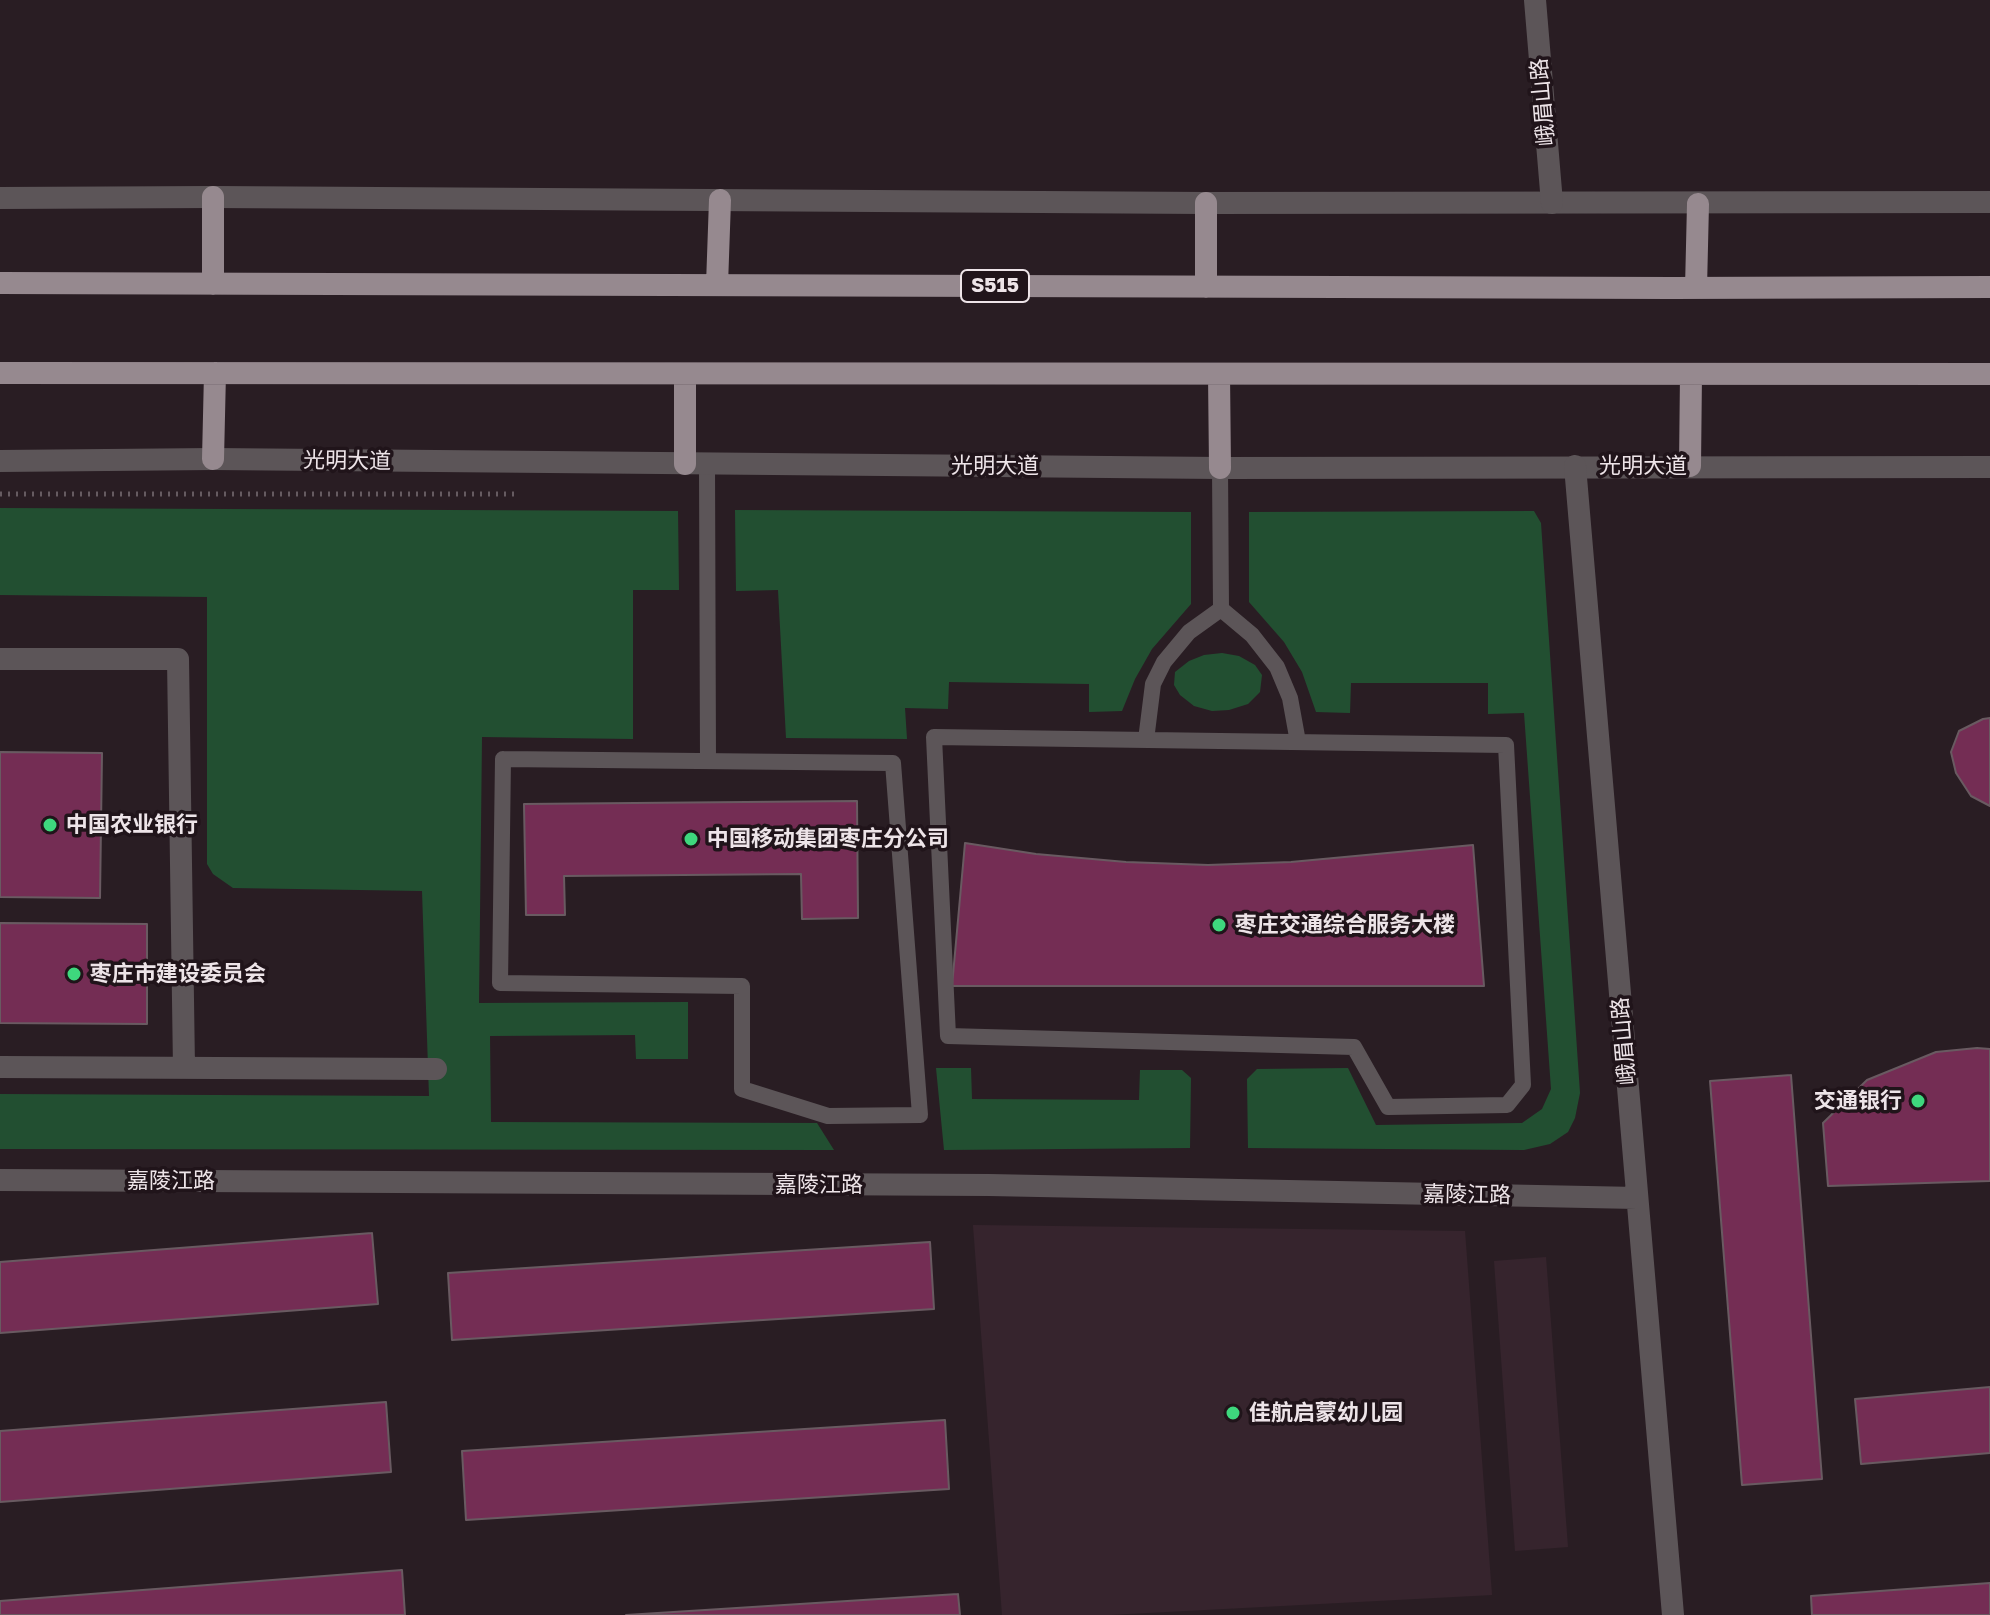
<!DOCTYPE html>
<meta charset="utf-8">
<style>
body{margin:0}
canvas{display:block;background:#291d23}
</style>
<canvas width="1990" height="1615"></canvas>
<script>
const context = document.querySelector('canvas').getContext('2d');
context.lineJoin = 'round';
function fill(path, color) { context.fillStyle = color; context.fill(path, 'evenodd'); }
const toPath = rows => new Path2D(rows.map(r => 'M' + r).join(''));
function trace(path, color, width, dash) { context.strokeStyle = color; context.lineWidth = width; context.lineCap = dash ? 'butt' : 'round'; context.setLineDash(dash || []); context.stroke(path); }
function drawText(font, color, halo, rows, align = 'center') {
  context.font = font + ' "Golos Text","Noto Sans SC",sans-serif'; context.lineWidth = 7; context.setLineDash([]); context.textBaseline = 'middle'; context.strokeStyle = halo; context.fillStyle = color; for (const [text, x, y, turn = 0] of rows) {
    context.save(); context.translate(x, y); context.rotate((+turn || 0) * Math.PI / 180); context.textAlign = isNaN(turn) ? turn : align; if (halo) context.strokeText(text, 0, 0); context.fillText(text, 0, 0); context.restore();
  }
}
fill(toPath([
 [973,1225,1465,1231,1492,1595,1109,1615,1002,1615],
 [1546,1257,1568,1547,1515,1551,1494,1261]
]), '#36242d');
fill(toPath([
 [0,508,678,511,679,590,633,590,633,739,482,737,479,1003,688,1002,688,1059,636,1059,635,1035,490,1036,491,1122,817,1123,834,1150,0,1149,0,1094,429,1096,422,891,233,888,213,874,207,864,207,597,0,595],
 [735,510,1191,512,1191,604,1152,649,1135,679,1122,711,1089,712,1089,684,949,682,948,709,905,708,907,739,786,738,778,590,736,591],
 [1534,511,1541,523,1580,1093,1575,1118,1568,1132,1550,1144,1524,1150,1248,1148,1247,1079,1257,1069,1348,1068,1376,1125,1522,1123,1542,1109,1551,1089,1524,713,1488,714,1488,683,1351,683,1350,713,1316,712,1302,672,1284,642,1249,602,1249,512],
 [1222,653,1239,656,1255,665,1262,675,1260,692,1248,704,1229,710,1212,711,1194,706,1180,695,1174,685,1175,672,1189,661,1204,655],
 [936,1068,971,1068,972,1099,1139,1100,1140,1070,1182,1070,1191,1078,1190,1148,944,1150]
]), '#224f31');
const building = toPath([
 [1990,718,1990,806,1971,796,1956,773,1951,752,1959,731,1983,719,1990,718],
 [0,752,102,753,100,898,0,897,0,752],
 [857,801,858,918,802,919,801,874,564,876,565,915,526,915,524,804,857,801],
 [965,843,1036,854,1126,862,1208,865,1291,862,1473,845,1484,986,952,986,965,843],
 [0,923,147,924,147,1024,0,1023,0,923],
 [1977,1048,1990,1049,1990,1181,1828,1186,1823,1123,1867,1080,1936,1052,1977,1048],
 [1791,1075,1822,1479,1742,1485,1710,1081,1791,1075],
 [372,1233,378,1304,0,1333,0,1262,372,1233],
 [930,1242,934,1309,452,1340,448,1273,930,1242],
 [1990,1387,1990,1453,1861,1464,1855,1399,1990,1387],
 [386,1402,391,1472,0,1502,0,1431,386,1402],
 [945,1420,949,1489,466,1520,462,1451,945,1420],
 [402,1570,405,1615,0,1615,0,1601,402,1570],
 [1990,1583,1990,1615,1812,1615,1811,1596,1990,1583],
 [958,1594,960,1615,626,1615,958,1594]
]);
fill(building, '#742d54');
trace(building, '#695a61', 2);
trace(toPath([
 [0,494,515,494]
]), '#665b61', 5, [2, 6]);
trace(toPath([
 [707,464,708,761],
 [1220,468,1221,609,1252,635,1277,667,1290,698,1298,742],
 [934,737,1506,745,1523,1085,1507,1105,1388,1107,1354,1047,948,1036,934,737],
 [1146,740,1153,684,1164,662,1189,632,1221,609],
 [503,759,893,763,920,1115,828,1116,742,1089,742,986,500,983,503,759]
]), '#5c5558', 16);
trace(toPath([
 [0,198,213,197,1206,203,1990,202],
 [0,461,213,459,1220,468,1990,467],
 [0,659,178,659,184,1068],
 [0,1067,436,1069]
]), '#5c5558', 22);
trace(toPath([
 [1535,0,1552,203],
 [1575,466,1673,1615],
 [0,1180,989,1185,1637,1198]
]), '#5c5558', 22);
trace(toPath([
 [213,197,213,284],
 [1206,203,1206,287],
 [0,283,1672,288,1990,287],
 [717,285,720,200],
 [1696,288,1698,204],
 [0,373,1990,374],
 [685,374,685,464],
 [1219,374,1220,468],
 [213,459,215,373],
 [1690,466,1691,374]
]), '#96898f', 22);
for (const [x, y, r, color] of [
 [50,825,8,"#3ed77d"],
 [691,839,8,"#3ed77d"],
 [1219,925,8,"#3ed77d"],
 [74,974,8,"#3ed77d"],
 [1918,1101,8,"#3ed77d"],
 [1233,1413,8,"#3ed77d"]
]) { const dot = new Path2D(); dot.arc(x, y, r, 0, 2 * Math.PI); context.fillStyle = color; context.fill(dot); trace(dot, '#20141a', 3); }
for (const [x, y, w] of [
 [995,286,68]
]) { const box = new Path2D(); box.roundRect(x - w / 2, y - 16, w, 32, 6); context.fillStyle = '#20141a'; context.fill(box); trace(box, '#ede4e8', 2); }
drawText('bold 20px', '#ede4e8', null, [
 ["S515",995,286]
]);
drawText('22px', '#ede4e8', '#20141a', [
 ["峨眉山路",1543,102,-95],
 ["光明大道",347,461,1],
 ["光明大道",995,466],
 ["光明大道",1643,466],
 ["峨眉山路",1624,1041,-95],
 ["嘉陵江路",171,1181],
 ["嘉陵江路",819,1185],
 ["嘉陵江路",1467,1195,1]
]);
drawText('bold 22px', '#ede4e8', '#20141a', [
 ["中国农业银行",66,825],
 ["中国移动集团枣庄分公司",707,839],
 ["枣庄交通综合服务大楼",1235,925],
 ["枣庄市建设委员会",90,974],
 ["交通银行",1902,1101,"right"],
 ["佳航启蒙幼儿园",1249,1413]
], 'left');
</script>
